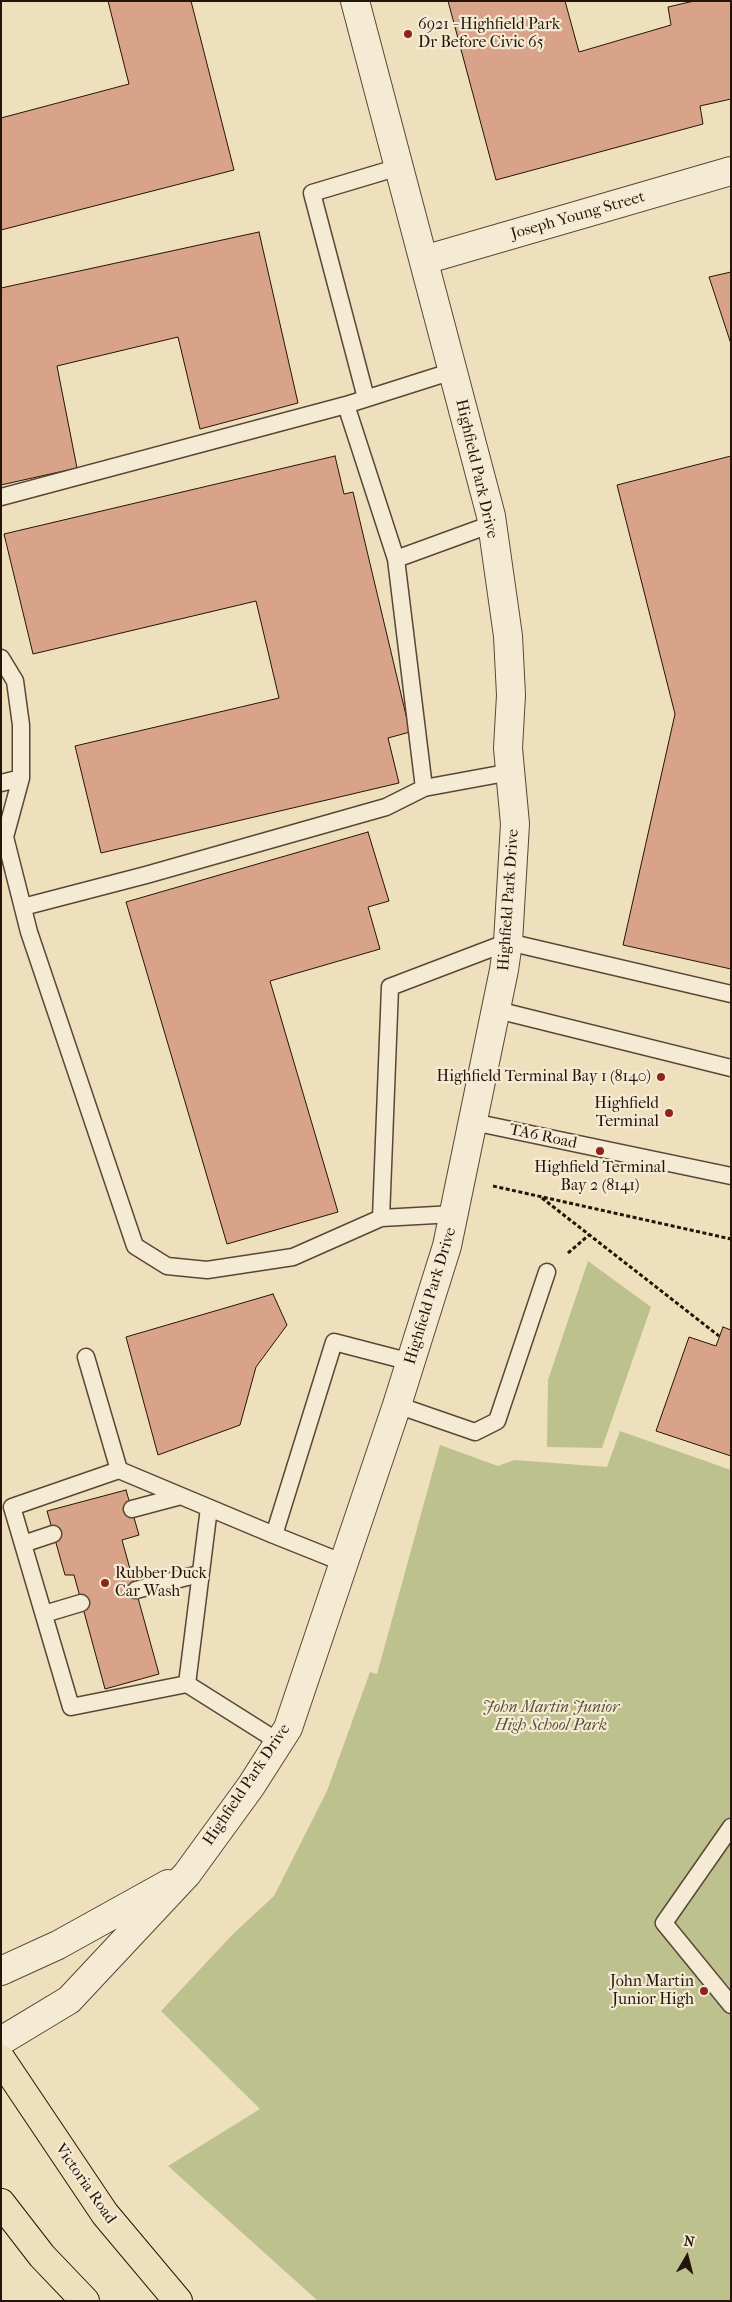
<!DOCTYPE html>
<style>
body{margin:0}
#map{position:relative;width:732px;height:2302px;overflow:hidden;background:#efe0bd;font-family:"IM FELL French Canon",serif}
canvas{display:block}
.frame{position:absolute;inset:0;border:2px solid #251409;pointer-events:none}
.north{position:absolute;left:662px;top:2232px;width:50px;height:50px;-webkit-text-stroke:4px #f5ebd4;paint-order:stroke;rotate:8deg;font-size:14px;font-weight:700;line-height:20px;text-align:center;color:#251409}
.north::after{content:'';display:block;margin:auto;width:18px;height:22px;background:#251409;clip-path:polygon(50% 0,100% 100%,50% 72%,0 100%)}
</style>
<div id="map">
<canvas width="732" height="2302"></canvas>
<div class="frame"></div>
<div class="north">N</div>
</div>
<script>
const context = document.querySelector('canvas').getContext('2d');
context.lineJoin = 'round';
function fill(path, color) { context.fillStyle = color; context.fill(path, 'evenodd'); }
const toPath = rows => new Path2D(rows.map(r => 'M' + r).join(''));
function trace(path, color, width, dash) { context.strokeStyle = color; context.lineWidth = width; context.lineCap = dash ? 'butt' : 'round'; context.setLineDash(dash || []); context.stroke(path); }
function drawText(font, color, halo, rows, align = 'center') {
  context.font = font + ' "IM FELL French Canon",serif'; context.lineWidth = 4.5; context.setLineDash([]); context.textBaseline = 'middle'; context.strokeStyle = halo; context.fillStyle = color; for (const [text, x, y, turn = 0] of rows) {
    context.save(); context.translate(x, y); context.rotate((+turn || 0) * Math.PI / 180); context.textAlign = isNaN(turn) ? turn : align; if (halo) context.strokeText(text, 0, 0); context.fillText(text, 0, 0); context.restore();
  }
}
fill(toPath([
 [588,1261,651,1307,602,1448,547,1447,548,1380],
 [620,1431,731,1470,731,2301,318,2301,168,2166,260,2109,161,2011,233,1934,274,1896,327,1791,370,1672,377,1674,440,1445,498,1466,514,1460,607,1467]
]), '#bdc18e');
const building = toPath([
 [108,1,191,1,234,170,1,230,1,118,129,84,108,1],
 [448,1,565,1,579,52,671,25,668,7,694,1,731,1,731,99,700,106,703,124,496,180,448,1],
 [259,232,298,403,200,429,178,337,57,366,77,468,1,485,1,288,259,232],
 [731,272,731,344,709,277,731,272],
 [335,456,344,494,353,492,410,732,388,738,399,783,101,853,75,746,279,698,256,601,33,654,4,534,335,456],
 [731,456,731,969,623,945,675,714,617,485,731,456],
 [368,832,389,901,368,907,380,949,270,981,338,1212,227,1244,126,902,368,832],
 [273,1294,287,1325,256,1367,240,1425,158,1455,126,1337,273,1294],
 [723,1327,731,1330,731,1456,656,1431,689,1337,716,1346,723,1327],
 [126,1490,139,1535,122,1540,159,1674,105,1689,74,1575,65,1575,47,1511,126,1490]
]);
fill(building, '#d8a389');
trace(building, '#251409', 1);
const service = toPath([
 [366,398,312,193,399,167],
 [346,405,396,559,492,524],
 [1,497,346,405,453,371],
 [396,559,424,788,511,772],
 [1,658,15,681,21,725,21,778,1,783],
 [21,778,5,837,29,932,135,1246,167,1266,207,1270,293,1257,381,1218,454,1214],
 [23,907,146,875,386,807,424,788],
 [497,1010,731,1068],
 [473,1122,731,1176],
 [381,1218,390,987,508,942,731,994],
 [86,1357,119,1470,274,1535],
 [397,1405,475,1432,497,1421,547,1272],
 [119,1470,12,1507,71,1707,187,1684,279,1742],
 [132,1509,181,1496],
 [23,1544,53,1534],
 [344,1563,274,1535,334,1342,411,1362],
 [136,1590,199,1574],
 [44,1614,81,1603],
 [187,1684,209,1508],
 [731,1827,664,1923,731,2005]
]);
const minor = toPath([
 [424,260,731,171]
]);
const tertiary = toPath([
 [1,1971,58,1945,168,1884],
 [1,2041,69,2000,187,1874,251,1786,288,1728,397,1405,447,1246,504,970,508,942,515,824,508,748,511,695,508,636,491,516,355,1]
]);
const primary = toPath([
 [1,2059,105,2214,178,2301],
 [1,2203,42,2256,85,2301]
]);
trace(service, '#584736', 19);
trace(minor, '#584736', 30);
trace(tertiary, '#584736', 30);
trace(primary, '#251409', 30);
trace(toPath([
 [493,1186,731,1239],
 [542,1198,719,1336],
 [568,1253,589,1235]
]), '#251409', 3, [4, 2.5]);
trace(service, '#f5ebd4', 16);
trace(minor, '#f5ebd4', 28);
trace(tertiary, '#f5ebd4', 28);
trace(primary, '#efe0bd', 28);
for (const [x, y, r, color] of [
 [408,34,5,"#8f2418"],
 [661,1077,5,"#8f2418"],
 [669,1113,5,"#8f2418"],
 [600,1151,5,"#8f2418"],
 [105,1583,5,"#8f2418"],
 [704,1991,5,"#8f2418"]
]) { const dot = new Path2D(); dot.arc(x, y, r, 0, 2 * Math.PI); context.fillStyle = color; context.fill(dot); trace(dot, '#f5ebd4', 2); }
drawText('16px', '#251409', '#f5ebd4', [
 ["6921 - Highfield Park",418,25,"left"],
 ["Dr Before Civic 65",418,43,"left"],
 ["Highfield Terminal Bay 1 (8140)",651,1077],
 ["Highfield",659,1104],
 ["Terminal",659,1122],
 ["Highfield Terminal",600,1168,"center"],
 ["Bay 2 (8141)",600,1186,"center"],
 ["Rubber Duck",115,1574,"left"],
 ["Car Wash",115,1592,"left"],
 ["John Martin",694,1982],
 ["Junior High",694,2000]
], 'right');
drawText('16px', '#251409', '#f5ebd4', [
 ["Joseph Young Street",578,216,-16],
 ["Highfield Park Drive",476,469,77],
 ["Highfield Park Drive",509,900,-86],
 ["TA6 Road",543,1137,12],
 ["Highfield Park Drive",431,1296,-73],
 ["Highfield Park Drive",247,1785,-56],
 ["Victoria Road",85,2184,55]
]);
drawText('italic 16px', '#5a5138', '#f5ebd4', [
 ["John Martin Junior",551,1708],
 ["High School Park",551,1726]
]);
</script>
